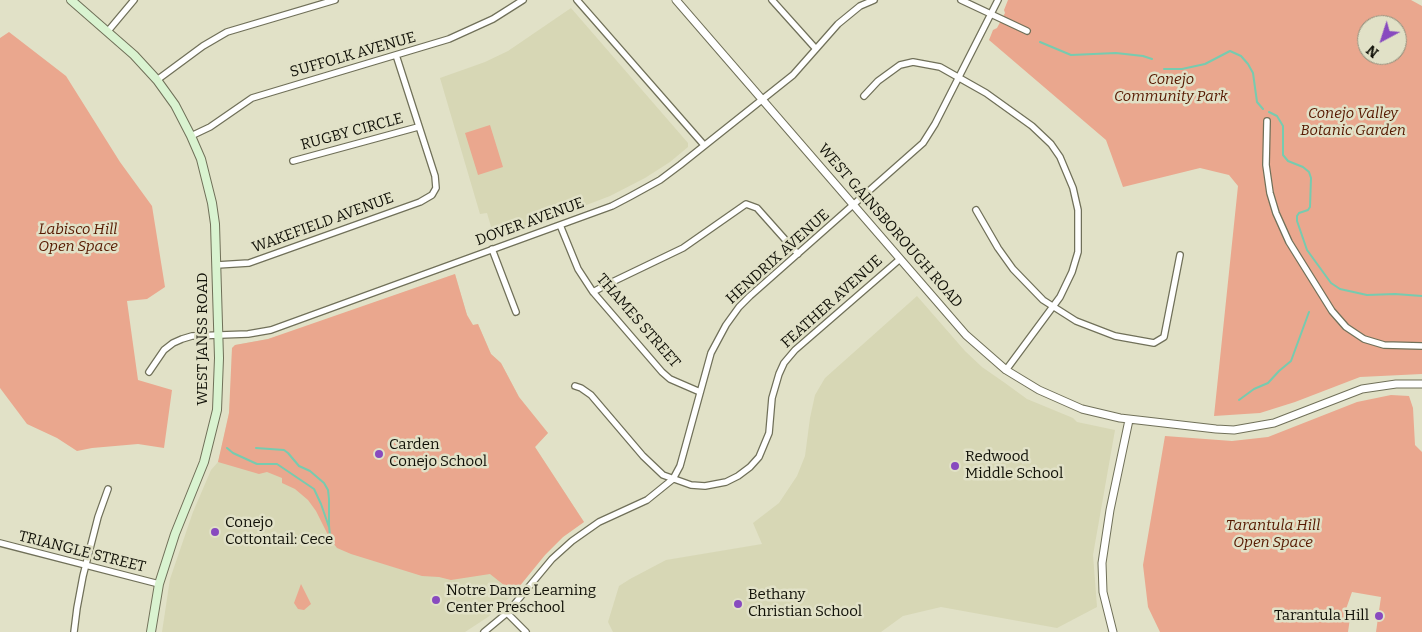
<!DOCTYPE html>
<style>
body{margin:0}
#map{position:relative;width:1422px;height:632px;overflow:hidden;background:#e1e1c7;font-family:Bitter,serif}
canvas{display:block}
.north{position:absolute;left:1357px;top:15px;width:50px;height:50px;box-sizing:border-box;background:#e1e1c7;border:1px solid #8e8e7b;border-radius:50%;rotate:220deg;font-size:14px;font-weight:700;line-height:20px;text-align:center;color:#111108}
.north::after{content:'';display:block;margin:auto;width:18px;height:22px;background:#884abf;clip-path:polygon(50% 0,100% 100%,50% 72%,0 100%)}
</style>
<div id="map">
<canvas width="1422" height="632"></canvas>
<div class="north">N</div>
</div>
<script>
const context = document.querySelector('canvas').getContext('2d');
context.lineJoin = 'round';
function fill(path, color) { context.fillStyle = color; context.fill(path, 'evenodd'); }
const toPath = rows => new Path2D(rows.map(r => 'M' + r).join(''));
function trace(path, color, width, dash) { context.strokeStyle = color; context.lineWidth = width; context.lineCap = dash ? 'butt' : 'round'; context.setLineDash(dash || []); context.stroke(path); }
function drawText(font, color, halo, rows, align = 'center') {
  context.font = font + ' Bitter,serif'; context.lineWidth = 5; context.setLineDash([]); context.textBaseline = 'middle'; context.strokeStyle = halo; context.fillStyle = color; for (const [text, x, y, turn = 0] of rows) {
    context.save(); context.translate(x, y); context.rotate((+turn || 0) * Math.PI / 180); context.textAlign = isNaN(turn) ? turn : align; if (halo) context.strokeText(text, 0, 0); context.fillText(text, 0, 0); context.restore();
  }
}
fill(toPath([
 [571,8,688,143,688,147,670,162,645,178,610,196,495,240,487,213,480,214,440,78,485,62,508,51],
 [455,274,467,315,473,325,478,324,491,354,501,363,519,397,548,433,535,447,584,522,563,537,545,555,514,593,488,617,465,632,162,632,170,579,193,512,211,470,218,462,224,436,229,413,231,390,232,348,235,345,268,339,288,333],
 [917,296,965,351,982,367,1005,383,1027,399,1073,418,1077,422,1115,430,1093,555,1097,607,1057,628,941,607,903,616,881,632,613,632,608,622,619,586,630,579,666,560,762,544,753,523,779,503,797,476,805,456,810,418,815,395,825,378]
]), '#d7d7b5');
fill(toPath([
 [1008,0,1411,0,1422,6,1422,374,1360,377,1295,402,1260,413,1214,416,1238,186,1229,175,1200,168,1123,187,1106,140,989,40,993,30,997,28,1005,13,1004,10],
 [1367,25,1397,25,1397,55,1367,55],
 [9,32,66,76,120,162,152,206,165,287,147,299,127,301,138,380,172,390,164,448,138,444,92,448,77,451,57,438,27,424,0,388,0,38],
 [490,125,503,167,478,175,465,133],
 [455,274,467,315,473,325,478,324,491,354,501,363,519,397,548,433,535,447,584,522,563,537,545,555,514,593,490,574,451,580,439,577,422,576,351,554,337,548,330,539,316,511,308,500,295,489,282,483,282,478,267,472,259,474,218,462,229,413,232,348,235,345,268,339],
 [1391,395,1409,396,1413,408,1415,445,1422,452,1422,632,1376,632,1381,597,1352,592,1346,609,1351,611,1348,632,1160,632,1148,607,1143,565,1165,436,1232,441,1268,437,1357,402],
 [301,584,311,604,304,610,298,609,294,603]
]), '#eaa78e');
trace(toPath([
 [1040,42,1071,55,1116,53,1143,56,1152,59],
 [1164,69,1182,69,1205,64,1230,51,1241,56,1248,64,1253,73,1257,102,1263,109],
 [1269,112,1277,116,1283,126,1283,155,1288,161,1303,167,1309,172,1311,178,1310,207,1308,210,1299,213,1297,216,1297,221,1307,250,1331,283,1340,289,1367,295,1395,294,1422,296],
 [1239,400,1254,389,1268,383,1279,371,1291,361,1309,312],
 [227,448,233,453,257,464,277,464,314,489,321,504,329,527],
 [256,448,284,450,288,453,299,466,310,471,324,483,328,490,329,499,329,525,330,537,333,541]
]), '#77cbaf', 2);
const minor = toPath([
 [577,0,704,145],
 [772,0,816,49],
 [961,0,1027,31],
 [108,31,134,0],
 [157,80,203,46,227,32,335,0],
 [864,96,878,81,900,65,913,62,940,67,986,93,1032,126,1051,144,1060,157,1073,188,1078,210,1078,252,1072,272,1060,297,1006,370],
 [1267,121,1266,165,1270,193,1276,213,1289,242,1332,311,1346,327,1364,339,1384,345,1422,346],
 [191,136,210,127,252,98,449,39,493,19,523,0],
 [293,161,418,127],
 [976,210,998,248,1013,269,1043,300,1076,321,1115,336,1154,343,1164,337,1180,255],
 [560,225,578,269,593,292,662,372,670,379,700,392],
 [492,249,516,312],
 [217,265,249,263,420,202,432,195,436,188,435,176,396,55],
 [593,292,606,285,683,248,746,204,757,208,798,254],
 [149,372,164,350,173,343,182,339,192,336,248,334,271,330,612,206,631,196,660,180,680,165,793,75,838,24,860,6,874,0],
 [575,386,581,388,591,395,643,456,663,475,691,485,705,486,726,482,738,476,750,467,759,457,769,433,772,398,779,374,784,363,795,350,900,259],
 [0,543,159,584],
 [507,613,526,632],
 [74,632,77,608,83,576,98,517,108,489],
 [484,632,507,613,552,559,572,541,599,522,647,500,673,479,680,466,711,353,726,325,739,307,750,296,923,143,935,124,998,0]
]);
const tertiary = toPath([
 [676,0,966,335,1006,370,1039,390,1082,409,1120,418,1216,429,1234,430,1274,423,1362,389,1396,384,1422,384],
 [1113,632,1103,592,1102,563,1110,510,1129,420]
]);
const secondary = toPath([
 [71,0,134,55,157,80,175,105,191,136,201,159,212,203,215,224,219,358,217,410,204,462,175,534,159,584,151,632]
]);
trace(minor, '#707059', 8);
trace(tertiary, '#707059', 9);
trace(secondary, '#707059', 10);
trace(minor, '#fff', 5.5);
trace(tertiary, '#fff', 7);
trace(secondary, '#d9f3d0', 8);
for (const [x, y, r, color] of [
 [379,454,5,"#884abf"],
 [955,466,5,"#884abf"],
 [215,532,5,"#884abf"],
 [436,600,5,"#884abf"],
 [738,604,5,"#884abf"],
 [1379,616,5,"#884abf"]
]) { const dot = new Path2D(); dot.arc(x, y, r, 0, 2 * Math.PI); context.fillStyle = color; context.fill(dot); trace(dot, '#e1e1c7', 2); }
drawText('15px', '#111108', '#e1e1c7', [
 ["SUFFOLK AVENUE",353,55,-16],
 ["RUGBY CIRCLE",352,132,-15],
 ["DOVER AVENUE",530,222,-20],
 ["WAKEFIELD AVENUE",323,223,-20],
 ["WEST GAINSBOROUGH ROAD",890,226,49],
 ["HENDRIX AVENUE",778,257,-42],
 ["FEATHER AVENUE",832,302,-42],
 ["THAMES STREET",638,321,49],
 ["WEST JANSS ROAD",203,339,-90],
 ["TRIANGLE STREET",82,552,14]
]);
drawText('italic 15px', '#561900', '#e1e1c7', [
 ["Conejo",1171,80],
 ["Community Park",1171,97],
 ["Conejo Valley",1353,114],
 ["Botanic Garden",1353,131],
 ["Labisco Hill",78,230],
 ["Open Space",78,247],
 ["Tarantula Hill",1273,526],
 ["Open Space",1273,543]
]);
drawText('15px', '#111108', '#e1e1c7', [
 ["Carden",389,445],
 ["Conejo School",389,462],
 ["Redwood",965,457],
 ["Middle School",965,474],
 ["Conejo",225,523],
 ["Cottontail: Cece",225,540],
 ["Notre Dame Learning",446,591],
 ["Center Preschool",446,608],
 ["Bethany",748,595],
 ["Christian School",748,612],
 ["Tarantula Hill",1369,616,"right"]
], 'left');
</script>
